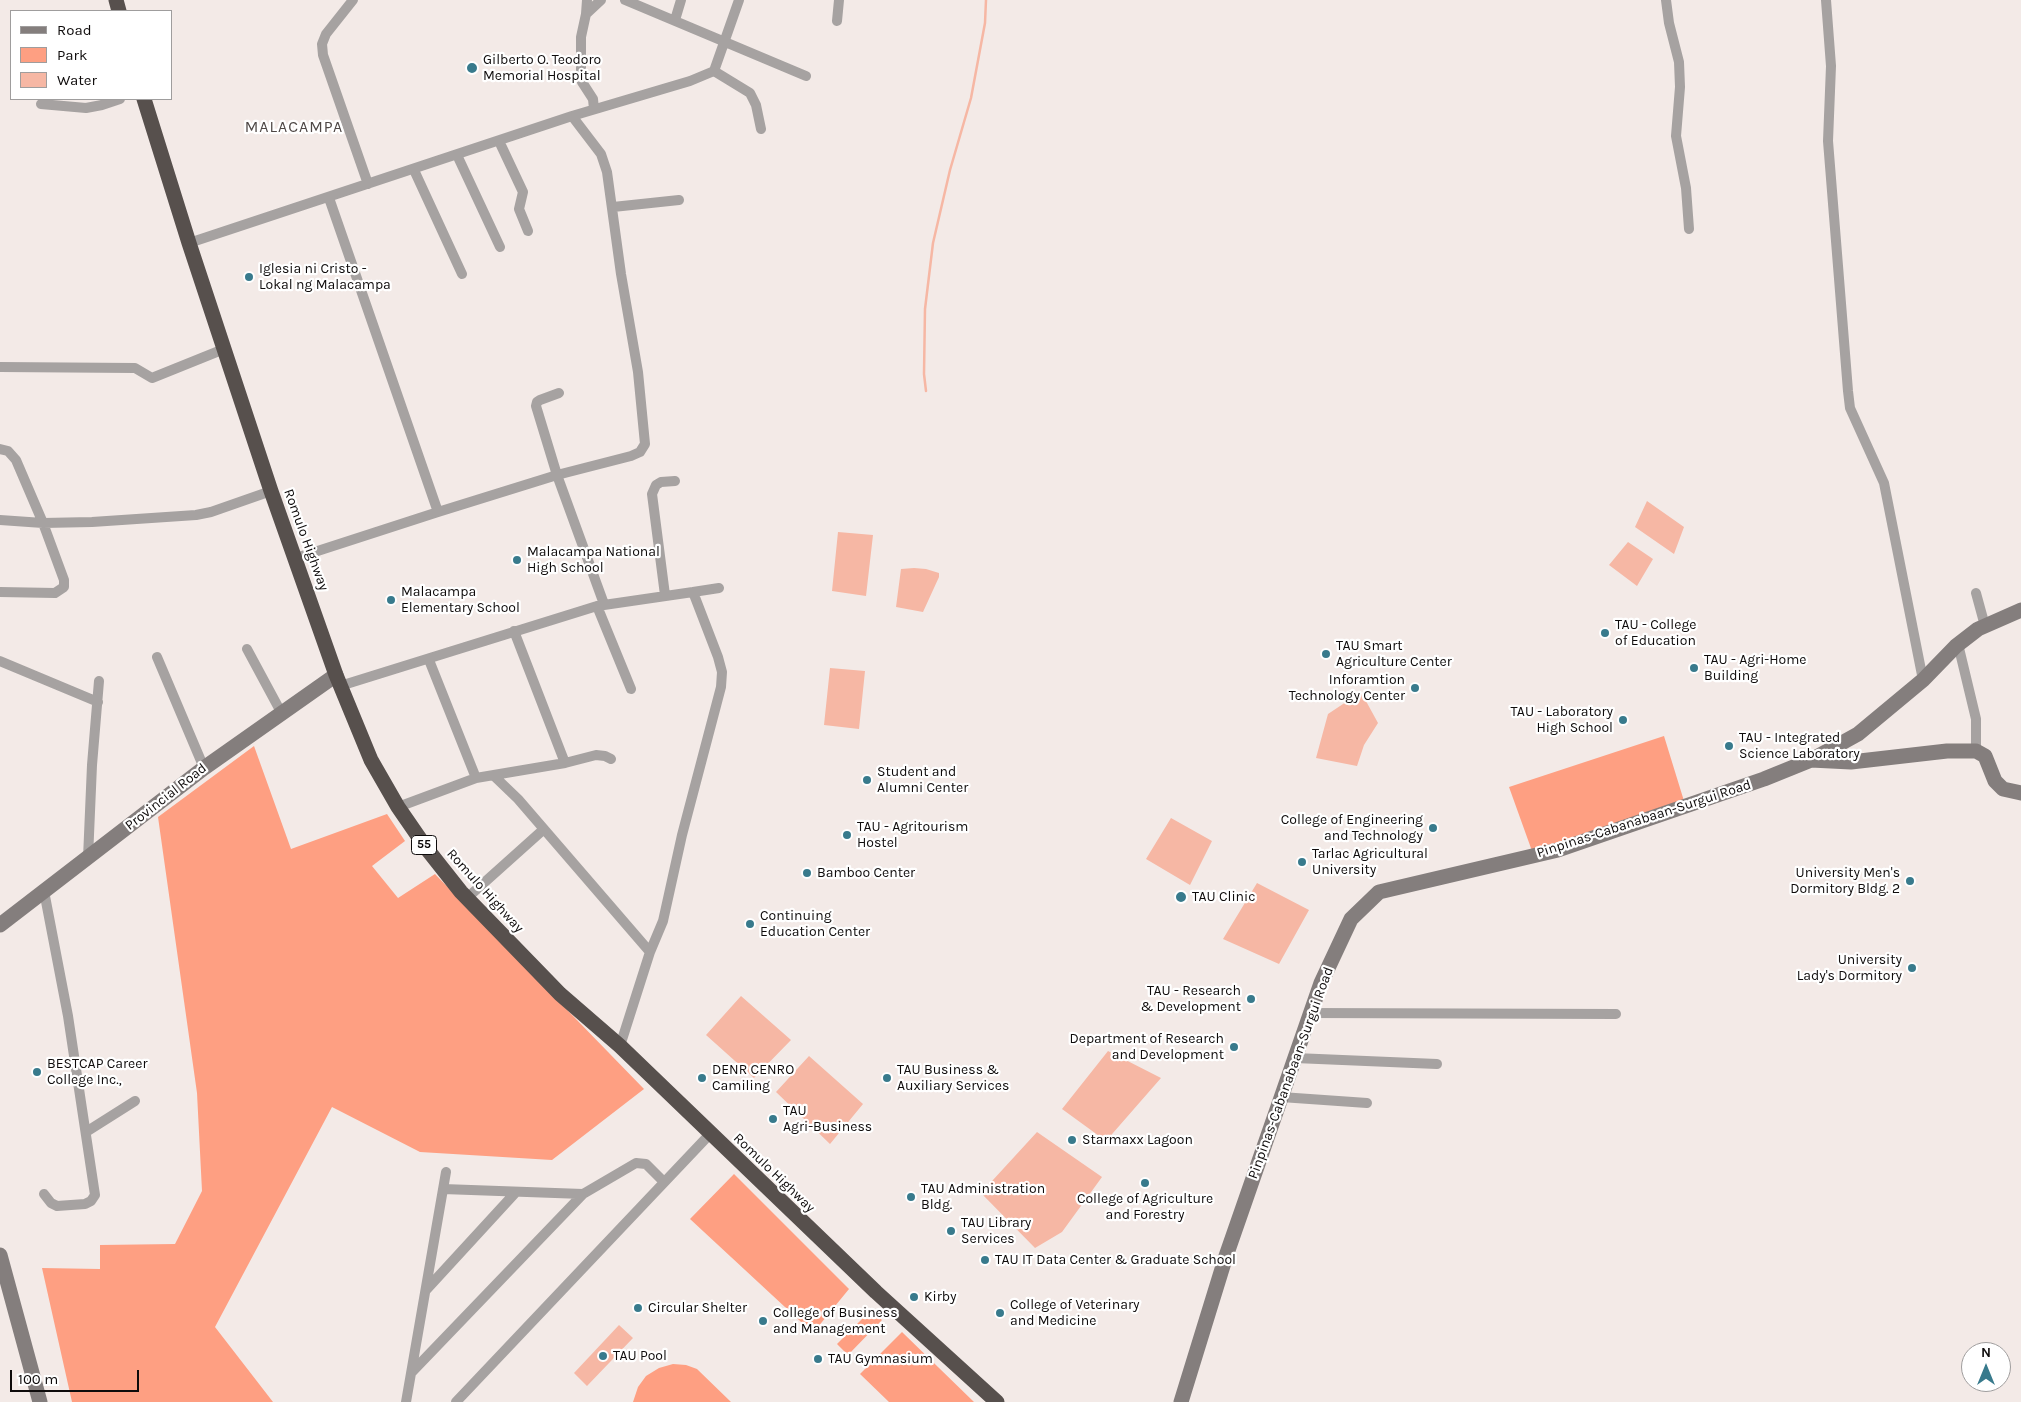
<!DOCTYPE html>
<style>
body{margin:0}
#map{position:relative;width:2021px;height:1402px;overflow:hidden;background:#f3eae7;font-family:Karla,sans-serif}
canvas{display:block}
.legend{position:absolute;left:10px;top:10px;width:162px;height:90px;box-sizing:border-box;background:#fff;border:1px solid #9f9d9d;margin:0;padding:6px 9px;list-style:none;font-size:15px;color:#0e0b0b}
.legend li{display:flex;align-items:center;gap:10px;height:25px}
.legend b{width:25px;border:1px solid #9f9d9d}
.north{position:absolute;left:1961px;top:1342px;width:50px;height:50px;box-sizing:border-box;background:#fff;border:1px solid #9f9d9d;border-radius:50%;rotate:0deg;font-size:14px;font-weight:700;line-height:20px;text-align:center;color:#0e0b0b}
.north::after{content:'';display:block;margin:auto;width:18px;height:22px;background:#387a8c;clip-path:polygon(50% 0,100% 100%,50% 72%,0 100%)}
.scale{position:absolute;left:10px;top:1370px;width:129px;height:22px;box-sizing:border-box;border:2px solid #0e0b0b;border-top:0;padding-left:6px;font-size:15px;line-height:18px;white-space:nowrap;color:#0e0b0b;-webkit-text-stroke:4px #fff;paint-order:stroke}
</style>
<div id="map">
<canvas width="2021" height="1402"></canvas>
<ul class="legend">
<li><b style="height:6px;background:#847e7d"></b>Road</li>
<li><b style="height:14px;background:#fe9f82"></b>Park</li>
<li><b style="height:14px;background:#f6b7a4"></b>Water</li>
</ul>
<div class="north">N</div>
<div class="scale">100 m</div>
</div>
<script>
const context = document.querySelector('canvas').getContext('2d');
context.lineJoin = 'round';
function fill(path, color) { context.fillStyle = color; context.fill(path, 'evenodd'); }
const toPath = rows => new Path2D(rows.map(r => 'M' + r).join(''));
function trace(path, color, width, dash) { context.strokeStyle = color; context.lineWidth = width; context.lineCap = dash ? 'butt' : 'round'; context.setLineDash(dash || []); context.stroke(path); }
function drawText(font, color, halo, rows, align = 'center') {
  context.font = font + ' Karla,sans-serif'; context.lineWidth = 4.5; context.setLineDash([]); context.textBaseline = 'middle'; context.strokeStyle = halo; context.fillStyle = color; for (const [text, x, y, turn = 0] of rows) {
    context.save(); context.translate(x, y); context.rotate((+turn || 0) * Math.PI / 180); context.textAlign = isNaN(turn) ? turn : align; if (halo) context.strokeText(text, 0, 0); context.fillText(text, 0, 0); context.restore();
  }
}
fill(toPath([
 [1664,736,1684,801,1532,851,1509,787],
 [254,746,291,849,387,814,405,841,372,866,398,898,435,874,644,1089,552,1160,420,1152,332,1107,215,1327,273,1402,72,1402,42,1268,100,1269,100,1245,175,1244,202,1191,197,1093,158,817],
 [734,1174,849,1289,813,1333,690,1219],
 [871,1310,882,1320,848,1355,837,1344],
 [902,1332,974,1402,889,1402,860,1374],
 [673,1364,686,1365,697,1369,731,1402,633,1402,638,1387,646,1376,659,1368]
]), '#fe9f82');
fill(toPath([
 [1647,501,1684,527,1674,554,1635,527],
 [838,532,873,535,866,596,832,591],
 [1628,542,1653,559,1637,586,1609,565],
 [914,568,926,569,939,573,939,577,923,612,896,607,901,569],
 [830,668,865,671,859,729,824,725],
 [1361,692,1378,723,1364,745,1357,766,1316,758,1328,714],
 [1171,818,1212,841,1190,885,1146,859],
 [1257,883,1309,910,1279,964,1223,939],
 [741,996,791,1040,754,1078,706,1035],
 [1108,1051,1161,1078,1106,1141,1062,1109],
 [809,1056,863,1104,830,1144,776,1092],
 [1037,1132,1102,1177,1062,1232,1035,1248,981,1193],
 [619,1325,633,1338,587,1386,574,1373]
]), '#f6b7a4');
trace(toPath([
 [926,391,924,374,925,309,933,243,950,170,971,98,985,23,986,0]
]), '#f6b7a4', 2.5);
trace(toPath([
 [353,0,326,34,322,44,323,55,368,184],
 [587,0,586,14,581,37,581,71,582,82,593,99,594,109],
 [625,0,806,76],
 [1666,0,1669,23,1679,62,1680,87,1676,136,1686,188,1689,229],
 [1826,0,1831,66,1828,141,1848,391,1850,408,1884,483,1923,680],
 [586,14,601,0],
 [675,20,681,0],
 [837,21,839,0],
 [714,71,739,0],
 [41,104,86,108,102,105,120,99],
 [499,141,523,192,519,209,528,231],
 [457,155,500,247],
 [414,170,462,274],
 [329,198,438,512],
 [613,207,679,200],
 [189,243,572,116,690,81,714,71,750,93,756,105,761,129],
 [0,367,135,368,152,378,224,349],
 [559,393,540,400,537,402,536,406,557,475,604,604],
 [0,449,8,451,16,460,43,523,64,580,64,587,55,593,0,592],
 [0,520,43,523,92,522,196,515,211,512,271,491],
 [296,558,438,512,557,475,631,456,640,452,645,444,638,372,621,274,607,172,601,154,572,116],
 [693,592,719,588],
 [1976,593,1985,626],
 [665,595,652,494,656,485,661,482,675,481],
 [597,606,631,689],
 [514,631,565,763],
 [1958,644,1976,719,1976,751],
 [247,649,282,714],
 [157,657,204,768],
 [429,660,476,778],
 [0,661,98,702],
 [340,686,597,606,693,592,718,657,722,672,721,687,682,835,663,921,650,952,620,1046],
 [493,775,518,799,650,952],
 [398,807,476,778,565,763,596,755,605,756,611,759],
 [88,858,92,765,99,681],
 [44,891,68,1016,95,1195,91,1201,85,1204,57,1206,51,1203,44,1194],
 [467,898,544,829],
 [1310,1013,1616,1014],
 [1295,1058,1437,1064],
 [1281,1097,1367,1103],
 [86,1132,135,1101],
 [443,1189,583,1194],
 [426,1290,516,1192],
 [411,1373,583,1194,636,1163,646,1164,664,1182],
 [406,1402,446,1172],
 [456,1402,710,1134]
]), '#a6a2a1', 10);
trace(toPath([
 [1811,760,1851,762,1947,751,1976,751,1985,756,1995,781,2003,789,2021,793],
 [0,925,204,768,336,675],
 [0,1255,40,1402],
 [1181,1402,1226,1256,1321,983,1351,919,1379,892,1558,850,1764,779,1811,760,1858,734,1923,680,1956,646,1978,629,2021,610]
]), '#847e7d', 15);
trace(toPath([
 [116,0,119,11],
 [144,99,189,243,271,491,336,675,371,760,398,807,427,849,461,892,560,994,620,1046,876,1292,997,1402]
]), '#57504d', 15);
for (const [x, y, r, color] of [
 [472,68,6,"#387a8c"],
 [249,277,5,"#387a8c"],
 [517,560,5,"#387a8c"],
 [391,600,5,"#387a8c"],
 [1605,633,5,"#387a8c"],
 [1326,654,5,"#387a8c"],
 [1694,668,5,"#387a8c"],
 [1415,688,5,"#387a8c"],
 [1623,720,5,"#387a8c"],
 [1729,746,5,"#387a8c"],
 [867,780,5,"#387a8c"],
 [1433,828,5,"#387a8c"],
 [847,835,5,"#387a8c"],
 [1302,862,5,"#387a8c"],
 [807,873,5,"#387a8c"],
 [1910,881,5,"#387a8c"],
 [1181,897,6,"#387a8c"],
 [750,924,5,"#387a8c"],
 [1912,968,5,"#387a8c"],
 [1251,999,5,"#387a8c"],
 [1234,1047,5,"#387a8c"],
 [37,1072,5,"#387a8c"],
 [702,1078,5,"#387a8c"],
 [887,1078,5,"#387a8c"],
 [773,1119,5,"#387a8c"],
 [1072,1140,5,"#387a8c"],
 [1145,1183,5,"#387a8c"],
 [911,1197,5,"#387a8c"],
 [951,1231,5,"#387a8c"],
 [985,1260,5,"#387a8c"],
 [914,1297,5,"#387a8c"],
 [638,1308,5,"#387a8c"],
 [1000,1313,5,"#387a8c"],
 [763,1321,5,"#387a8c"],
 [603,1356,5,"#387a8c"],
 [818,1359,5,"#387a8c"]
]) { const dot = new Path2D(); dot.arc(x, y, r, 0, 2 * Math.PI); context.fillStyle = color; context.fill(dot); trace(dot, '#fff', 2); }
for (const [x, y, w] of [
 [424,845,25]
]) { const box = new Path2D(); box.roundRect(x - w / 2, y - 9.5, w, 19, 4); context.fillStyle = '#fff'; context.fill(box); trace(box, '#0e0b0b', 1); }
drawText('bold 12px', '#0e0b0b', null, [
 ["55",424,845]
]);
drawText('14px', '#0e0b0b', '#fff', [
 ["Gilberto O. Teodoro",483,60],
 ["Memorial Hospital",483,76],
 ["Iglesia ni Cristo -",259,269],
 ["Lokal ng Malacampa",259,285],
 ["Malacampa National",527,552],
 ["High School",527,568],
 ["Malacampa",401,592],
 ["Elementary School",401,608],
 ["TAU - College",1615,625],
 ["of Education",1615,641],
 ["TAU Smart",1336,646],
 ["Agriculture Center",1336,662],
 ["TAU - Agri-Home",1704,660],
 ["Building",1704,676],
 ["Inforamtion",1405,680,"right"],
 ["Technology Center",1405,696,"right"],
 ["TAU - Laboratory",1613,712,"right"],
 ["High School",1613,728,"right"],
 ["TAU - Integrated",1739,738],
 ["Science Laboratory",1739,754],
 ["Student and",877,772],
 ["Alumni Center",877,788],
 ["College of Engineering",1423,820,"right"],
 ["and Technology",1423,836,"right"],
 ["TAU - Agritourism",857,827],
 ["Hostel",857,843],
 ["Tarlac Agricultural",1312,854],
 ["University",1312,870],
 ["Bamboo Center",817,873],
 ["University Men's",1900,873,"right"],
 ["Dormitory Bldg. 2",1900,889,"right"],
 ["TAU Clinic",1192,897],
 ["Continuing",760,916],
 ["Education Center",760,932],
 ["University",1902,960,"right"],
 ["Lady's Dormitory",1902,976,"right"],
 ["TAU - Research",1241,991,"right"],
 ["& Development",1241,1007,"right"],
 ["Department of Research",1224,1039,"right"],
 ["and Development",1224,1055,"right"],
 ["BESTCAP Career",47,1064],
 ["College Inc.,",47,1080],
 ["DENR CENRO",712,1070],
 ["Camiling",712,1086],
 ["TAU Business &",897,1070],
 ["Auxiliary Services",897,1086],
 ["TAU",783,1111],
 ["Agri-Business",783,1127],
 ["Starmaxx Lagoon",1082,1140],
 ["TAU Administration",921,1189],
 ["Bldg.",921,1205],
 ["College of Agriculture",1145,1199,"center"],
 ["and Forestry",1145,1215,"center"],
 ["TAU Library",961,1223],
 ["Services",961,1239],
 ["TAU IT Data Center & Graduate School",995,1260],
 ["Kirby",924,1297],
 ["College of Veterinary",1010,1305],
 ["and Medicine",1010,1321],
 ["Circular Shelter",648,1308],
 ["College of Business",773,1313],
 ["and Management",773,1329],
 ["TAU Pool",613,1356],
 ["TAU Gymnasium",828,1359]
], 'left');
drawText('14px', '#0e0b0b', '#fff', [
 ["Romulo Highway",306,540,70],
 ["Provincial Road",166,797,-38],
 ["Pinpinas-Cabanabaan-Surgui Road",1644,819,-18],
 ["Romulo Highway",485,891,48],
 ["Pinpinas-Cabanabaan-Surgui Road",1291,1073,-70],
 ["Romulo Highway",774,1173,44]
]);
context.letterSpacing = '1px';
drawText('16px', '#4e4745', '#fff', [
 ["MALACAMPA",294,127]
]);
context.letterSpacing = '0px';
</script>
